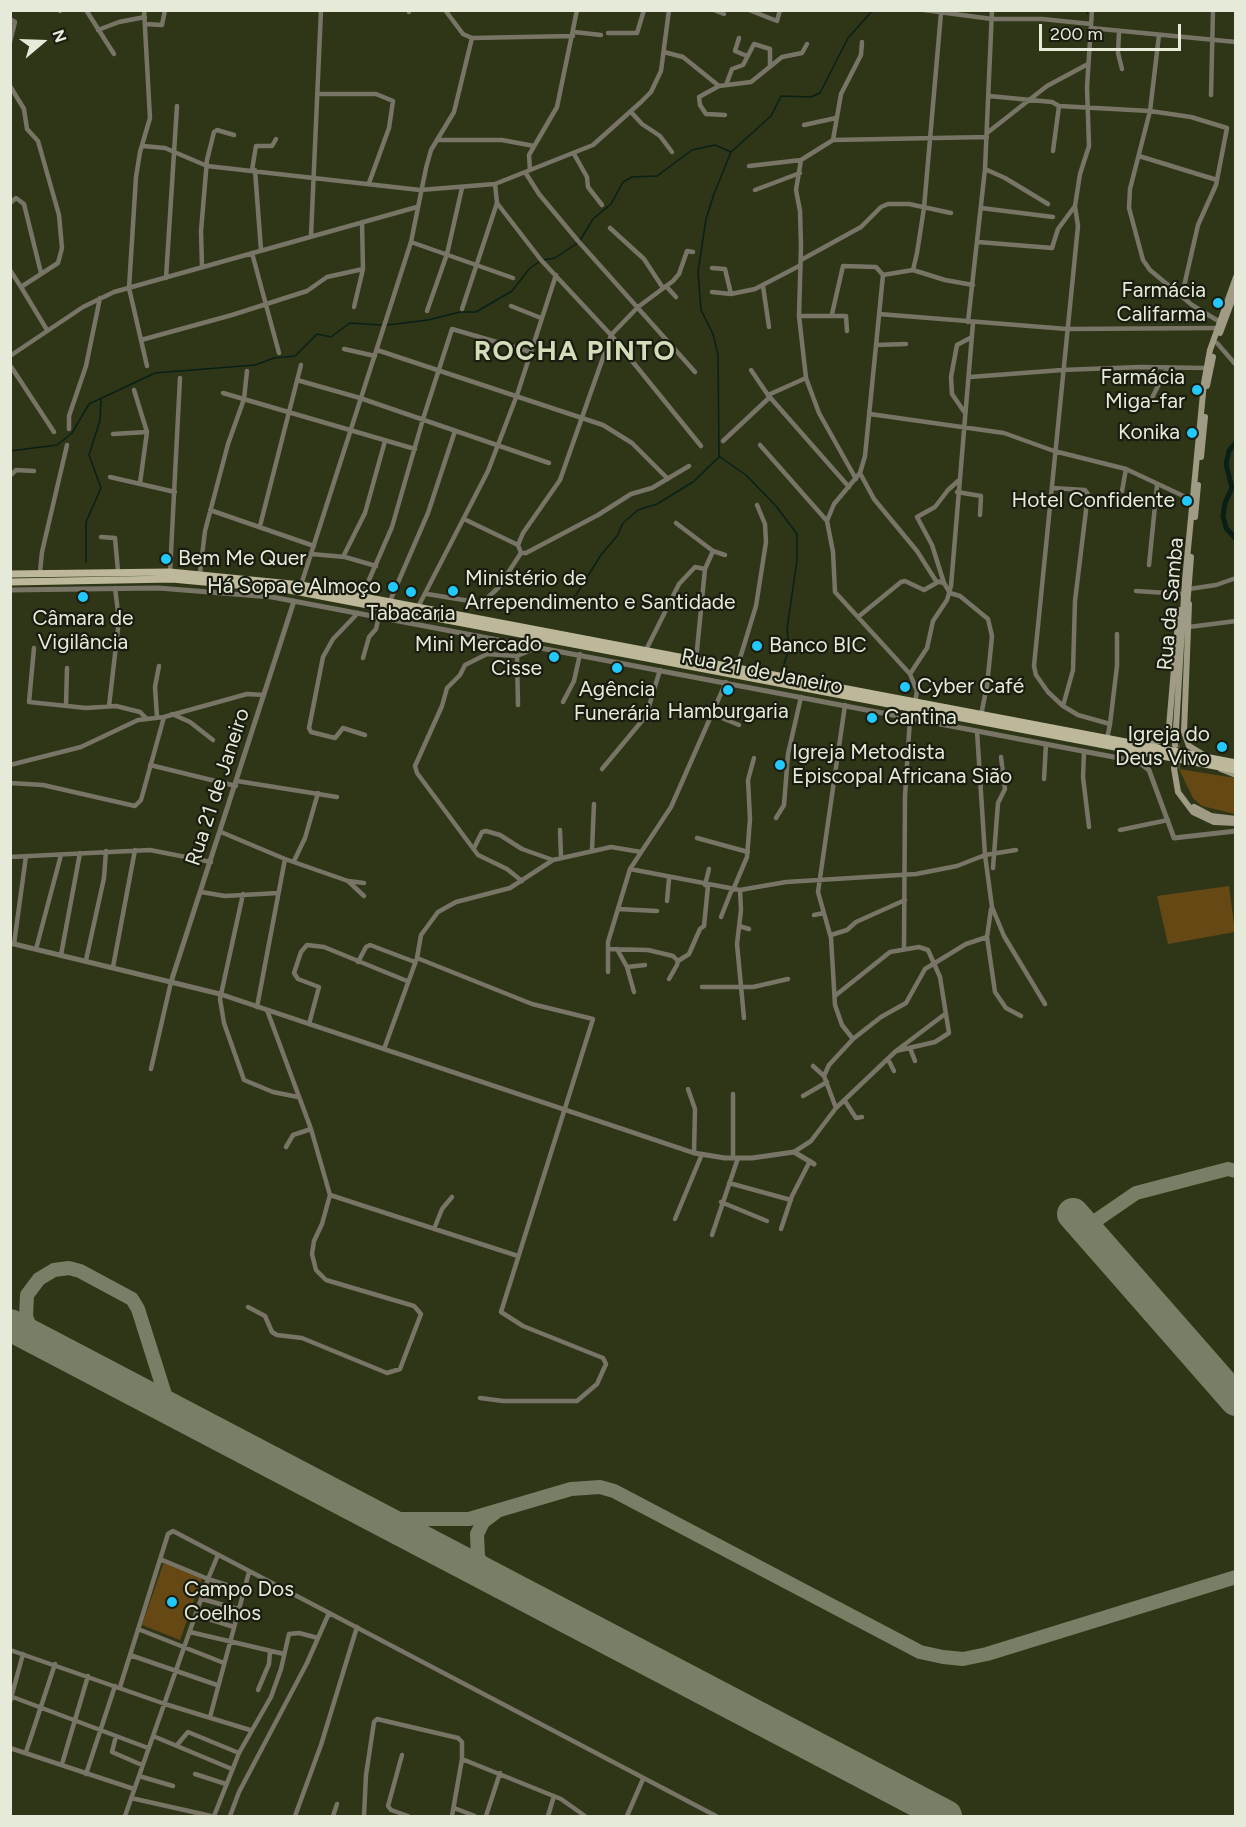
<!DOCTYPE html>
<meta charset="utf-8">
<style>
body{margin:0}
#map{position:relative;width:1246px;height:1827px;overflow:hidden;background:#2f3618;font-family:Figtree,sans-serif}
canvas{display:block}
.frame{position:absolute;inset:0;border:12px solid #e6ebd9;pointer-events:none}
.north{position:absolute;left:12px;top:12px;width:60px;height:60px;-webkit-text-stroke:4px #191c0f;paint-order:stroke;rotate:71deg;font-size:16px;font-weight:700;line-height:24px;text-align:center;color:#e6ebd9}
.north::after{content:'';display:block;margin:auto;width:21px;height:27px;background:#e6ebd9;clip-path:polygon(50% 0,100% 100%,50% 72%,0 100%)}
.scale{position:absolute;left:1039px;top:24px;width:142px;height:27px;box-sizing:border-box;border:3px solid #e6ebd9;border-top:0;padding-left:8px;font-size:18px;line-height:21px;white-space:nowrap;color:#e6ebd9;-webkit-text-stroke:4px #191c0f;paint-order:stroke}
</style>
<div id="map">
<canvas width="1246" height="1827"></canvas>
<div class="frame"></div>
<div class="north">N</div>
<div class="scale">200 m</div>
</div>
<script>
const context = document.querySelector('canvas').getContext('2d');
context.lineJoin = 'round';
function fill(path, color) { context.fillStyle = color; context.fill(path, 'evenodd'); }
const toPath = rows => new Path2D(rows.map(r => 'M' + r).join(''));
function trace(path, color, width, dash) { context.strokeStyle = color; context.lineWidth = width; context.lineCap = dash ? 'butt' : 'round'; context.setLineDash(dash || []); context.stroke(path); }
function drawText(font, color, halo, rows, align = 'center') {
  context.font = font + ' Figtree,sans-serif'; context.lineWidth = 4.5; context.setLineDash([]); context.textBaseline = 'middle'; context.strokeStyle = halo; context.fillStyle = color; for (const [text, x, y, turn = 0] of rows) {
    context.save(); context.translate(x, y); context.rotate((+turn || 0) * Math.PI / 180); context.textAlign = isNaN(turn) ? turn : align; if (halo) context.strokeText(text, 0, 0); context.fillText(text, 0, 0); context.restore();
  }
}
fill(toPath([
 [1179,769,1235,778,1235,814,1202,806,1193,798],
 [1229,886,1235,932,1168,944,1157,896],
 [164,1562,202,1578,180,1640,142,1625]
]), '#664814');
trace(toPath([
 [1087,14,1087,10],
 [543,260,555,258,579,242,593,219,611,204,623,182,632,177,657,176,692,150,715,145,731,152],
 [387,325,428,320,460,312,476,312,512,291,530,268,539,262],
 [10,451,57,445,72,433,89,404,155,373,255,365,274,358,295,356,317,334,331,337,350,323,382,325],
 [720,457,746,475,776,506,797,534,797,560,787,629,789,648,784,664],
 [86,562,86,522,101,488,89,455,100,420,101,399],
 [511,607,535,607,570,600,576,595,601,555,617,536,623,523,638,510,657,504,693,482,719,457,718,355,713,334,701,310,698,272,706,219,714,194,731,152,771,116,781,96,811,97,820,93,848,38,873,10]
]), '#092016', 1.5);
trace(toPath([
 [1236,442,1229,451,1226,464,1232,488,1225,503,1223,516,1226,528,1236,539]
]), '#092016', 5);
trace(toPath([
 [1085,1228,1136,1193,1228,1169,1236,1171],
 [43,1342,32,1331,26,1317,27,1295,39,1279,54,1270,69,1268,80,1271,132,1299,138,1309,169,1407],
 [377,1519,469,1519,571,1489,600,1487,614,1491,920,1652,943,1657,963,1659,987,1654,1236,1577],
 [487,1577,478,1556,477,1534,483,1522,495,1513]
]), '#797f66', 14);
trace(toPath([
 [1073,1214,1236,1400],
 [10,1325,946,1816]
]), '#797f66', 32);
trace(toPath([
 [1177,769,1177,745]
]), '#4a5135', 6, [6, 3]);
trace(toPath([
 [86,10,114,54],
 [144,10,150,118,140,152,136,177,129,288,147,366],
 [409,10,409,12],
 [445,10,463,34,472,38],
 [714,10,724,14],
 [749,10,777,21,780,10],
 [924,10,992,19,1042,19,1091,24],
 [1092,10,1087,87,1089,146,1080,174,1075,206,1078,226,1034,666,1036,675,1048,692,1063,706,1078,715,1110,724,1107,739],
 [60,11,61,10],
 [10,19,15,22,10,42],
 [145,24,162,25,165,10],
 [1091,28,1236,42],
 [98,30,119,22,145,17],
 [574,32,601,35],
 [1119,32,1118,53,1122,69],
 [608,33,637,33,644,10],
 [1159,35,1150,111,1130,189,1129,208,1143,260,1150,270,1192,305,1220,322],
 [739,38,735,51,747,56],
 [664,52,683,57,719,86],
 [726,85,732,69,743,65,754,44,770,49,770,65],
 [10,86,24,109,27,129,38,141,59,215,62,248,58,263,21,287,47,330],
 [317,94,376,94,393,101,389,128,369,183],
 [1211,95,1213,10],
 [989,96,1052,102,1059,106,1150,111,1191,117,1227,128,1216,185,1198,225,1182,295],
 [631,112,642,124,660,136,672,152],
 [725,115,706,114,700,105,699,97,719,86,751,82,782,57,802,53,807,44],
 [804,125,836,118],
 [987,133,1047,86,1088,64],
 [437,140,502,140,534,146],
 [833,140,841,94,861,55,862,42],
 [143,146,165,148,207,166,420,190,495,184,593,145,641,102,651,92,661,71,669,10],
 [1053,151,1059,106],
 [574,154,587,177,588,187,602,205],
 [1139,156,1217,180],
 [801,160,796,190,800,211,801,246,799,316,806,378,819,413,856,479],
 [749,166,801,160,833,140,987,137],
 [985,169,1005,178,1048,204],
 [252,170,256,146,272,146,276,139],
 [255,170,261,250],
 [530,170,529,155,557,107,577,10],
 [525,172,539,194,579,242,695,372],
 [495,184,497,203,541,260,611,335,701,446],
 [755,190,800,173],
 [10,203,16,198,24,204,41,273],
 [981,208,1053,217],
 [610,228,644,259,663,288],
 [311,236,321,10],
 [411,242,513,278],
 [978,242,1052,248,1058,229,1075,206],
 [252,253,279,353],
 [801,260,861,227,881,207,888,204,909,204,951,213],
 [202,267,201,231,207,160,214,132,217,130,234,135],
 [712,268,725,269,731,294],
 [10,270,21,287],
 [913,270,945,280,973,285],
 [166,278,177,106],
 [666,286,676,297],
 [763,286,769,327],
 [712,292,731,294,755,289,799,266],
 [511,306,541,318],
 [354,307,363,269,362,222],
 [462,309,497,203],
 [427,311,447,254,462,188],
 [832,314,843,266,876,267,883,275],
 [879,314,1067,329,1218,328],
 [799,316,846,316,847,331],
 [968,322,985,169,992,10],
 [141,340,232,315,307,291,327,277,363,269],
 [1217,343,1236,365],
 [876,345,906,344],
 [344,349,375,356],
 [377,350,603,425,632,443,668,479],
 [10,356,83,307,114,292,417,207],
 [10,365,54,432],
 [751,370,768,395,849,487],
 [970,377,1062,370,1141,367,1206,368],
 [297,380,360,398,549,463],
 [134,390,147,432,140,483],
 [223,393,415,449],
 [768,395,806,378],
 [1123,399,1151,400,1167,368],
 [965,413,952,394,951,377,957,345,972,337],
 [870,414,1004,433,1054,451,1126,469,1192,500],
 [69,429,69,416,86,366,100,298],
 [113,434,147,432],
 [723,441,770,397],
 [760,445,827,521],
 [860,473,874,499,917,551,936,581,944,583,950,593,960,596,988,619,992,636,987,686,981,715],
 [10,476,16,470,34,471],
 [110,477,175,492],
 [1052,488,1085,490,1088,494,1075,601,1073,670,1063,706],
 [1122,491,1126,469],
 [957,492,981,496,980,515],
 [210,510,314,546],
 [464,519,518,545],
 [676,523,713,551,725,555],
 [260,526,301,365],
 [101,537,115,538,118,571],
 [521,553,526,553,598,515,631,494,652,488,689,466],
 [311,554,345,557,376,566],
 [343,557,365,513,385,441],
 [1149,565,1157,486],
 [40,572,42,552,67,445],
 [170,572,180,378],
 [200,573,205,531,228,444,244,399,247,371],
 [944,583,932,545,917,517,935,507,948,490,958,481],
 [301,585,411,242,426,168,431,150,454,112,472,38,573,36],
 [1189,589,1216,585,1236,578],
 [1136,591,1182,594],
 [427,594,482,603,498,588,521,553,518,545,523,533,560,480,611,335,638,307,673,281,679,274,687,251,693,252],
 [362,596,392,527,423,419,452,329,531,352],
 [390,601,428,513,455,431],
 [418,607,488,471,517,395,556,275],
 [358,613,333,639,323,657,309,728,311,732,335,738,343,728,365,735],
 [858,617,901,582,905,581,924,590,938,582],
 [1189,627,1236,621],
 [34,648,29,702,86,708,116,706,140,712,146,718],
 [646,650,679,584,695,567,705,569,713,551],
 [517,656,518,705],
 [363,658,369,637,376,629,379,616],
 [696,660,705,569],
 [737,668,756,606,766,542,765,524,757,505],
 [910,674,927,648,933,621,947,600,951,586,973,323],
 [563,702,574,681,580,654],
 [915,702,917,691,910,674,835,592,833,552,827,521,834,504,860,473,865,456,883,275,913,270,917,253,924,208,941,13],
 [66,705,67,668],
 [845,705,818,892,831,938,835,1005,842,1025,853,1039],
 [109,706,119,620,115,588],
 [172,714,190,722,213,740],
 [712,714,739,725],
 [157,717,155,687,159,666],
 [1110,724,1117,666,1117,634],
 [977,731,985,855,992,907,1004,936,1045,1004],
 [1084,752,1083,777,1089,827],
 [10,765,81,747,138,720,164,717,247,694,264,695],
 [150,765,236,786],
 [602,769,646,716,660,670],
 [1044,779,1046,744],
 [237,781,337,797],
 [10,783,43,785,135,806,141,800,164,717],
 [776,818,784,805,788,754,801,697],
 [560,830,561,857],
 [1120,830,1168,820],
 [221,832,285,859,348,881,364,883],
 [697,838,748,852],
 [474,848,482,832,486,831,500,835,522,849,553,860],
 [592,850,594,804],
 [10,857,150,850,211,862],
 [294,861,305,838,318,793],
 [993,868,998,803,1005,789,1001,757],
 [630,869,740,890,786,882,916,874,957,866,985,855,1016,850],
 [348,881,364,896],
 [522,881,507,869,478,855,417,773,415,766,442,706,447,688,460,675,465,665,487,654,517,656,539,647],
 [705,885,709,869],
 [733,890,747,857,750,819,748,780,754,758],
 [740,890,741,910,737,944,744,1018],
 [201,892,225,896,278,893],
 [243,894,220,999,224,1023,244,1080,273,1092,298,1097],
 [667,901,669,879],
 [618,909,657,911],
 [991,909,987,937,995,992,1006,1008,1021,1016],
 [814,915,824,913],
 [721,917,732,889],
 [739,926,749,929],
 [831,935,847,930,856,922,905,900],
 [14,944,26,856],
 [904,948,905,796,910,718],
 [36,949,61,855],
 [608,949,648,950,673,956,678,961,677,965,669,979],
 [617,949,627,967,634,992],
 [61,955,80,853],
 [417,958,532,1004,593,1019,501,1312,523,1326,603,1358,606,1364,597,1384,577,1401,503,1401,480,1398],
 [86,960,104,878,106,851],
 [678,961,689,954,700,929,704,926,708,886],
 [358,962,366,947,370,945,415,962],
 [113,967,135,850],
 [627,967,645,965],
 [608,972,608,942,630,869,671,807,726,682],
 [702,987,753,987,788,979],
 [836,995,890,952,919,947,928,950,940,977,949,1033,935,1042,896,1051],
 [257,1007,285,859],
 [309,1024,319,987,298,979,294,973,301,952,307,945,324,947,407,981],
 [910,1048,915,1061],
 [384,1049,417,958,421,935,438,912,456,902,510,888,553,860,611,847,641,852],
 [888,1059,894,1071],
 [813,1066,824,1076],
 [151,1069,171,982],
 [688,1089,695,1109,694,1153],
 [803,1096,827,1082],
 [845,1101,856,1118,862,1117],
 [836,1108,896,1051,945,1014],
 [286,1147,293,1135,311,1129],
 [794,1152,811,1141,836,1108,824,1076,829,1065,853,1039,881,1017,906,1003,925,969,966,944,987,937],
 [733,1158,733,1094],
 [729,1183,791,1200],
 [330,1195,518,1256],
 [721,1202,767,1221],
 [675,1219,702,1154],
 [434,1229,442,1209,452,1197],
 [781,1229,792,1196,810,1161],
 [712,1235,738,1158],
 [248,1307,265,1316,272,1332,277,1335,302,1338,387,1373,400,1369,421,1314,414,1306,326,1280,316,1270,312,1254,314,1241,322,1224,330,1195,311,1129,267,1010],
 [160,1559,208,1579,218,1555],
 [202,1599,238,1609],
 [196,1615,234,1627],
 [138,1629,224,1663],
 [190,1632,284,1654],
 [10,1650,165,1704,250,1730],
 [130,1655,217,1685],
 [120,1687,168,1534,173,1531,716,1816],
 [258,1690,269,1664,270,1651],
 [10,1696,148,1748],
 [10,1702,23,1654],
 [210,1717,249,1572],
 [116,1736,112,1752,142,1765],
 [153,1736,232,1769],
 [177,1745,188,1732,239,1753],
 [10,1748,134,1789],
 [26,1752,55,1664],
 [402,1755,388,1806,391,1810,408,1816],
 [462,1759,561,1799,585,1816],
 [62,1764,88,1676],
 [86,1774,115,1686],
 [195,1774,226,1784],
 [139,1776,173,1786],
 [131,1798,211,1816],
 [454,1808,475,1816],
 [125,1816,208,1579,242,1590],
 [214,1816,239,1753,271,1697,281,1669,289,1634,299,1633,318,1638],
 [230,1816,239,1792,307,1663,329,1613],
 [295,1816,321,1745,357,1627],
 [333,1816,337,1804],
 [364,1816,366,1775,374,1722,377,1719,458,1738,462,1742,462,1759,452,1816],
 [486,1816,500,1773],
 [548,1816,554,1796],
 [627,1816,643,1779]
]), '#787567', 4.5);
trace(toPath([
 [10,590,158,588,272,597,1119,758,1140,763,1149,770,1174,838,1236,831],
 [10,943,220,994,694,1153,725,1158,752,1158,794,1152,814,1164],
 [171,982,294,601]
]), '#787567', 5);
trace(toPath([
 [1220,333,1236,290],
 [1207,386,1213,357],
 [1201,457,1205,417],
 [1195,517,1198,485],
 [1189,604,1184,732,1189,746,1204,755],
 [1187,607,1191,557],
 [1175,745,1185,580,1204,383,1210,350,1236,277],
 [1147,746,1161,740,1169,727,1179,610],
 [1174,768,1178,792,1193,812,1214,822,1236,823],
 [1221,769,1236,775],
 [1194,807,1211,816,1236,819]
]), '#9f9b84', 6);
trace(toPath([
 [10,574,170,572,301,585,1236,763],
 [10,582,172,579,289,590,1236,770]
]), '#bdb89a', 7);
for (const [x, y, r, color] of [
 [1218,303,6,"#22c9fe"],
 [1197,390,6,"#22c9fe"],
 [1192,433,6,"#22c9fe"],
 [1187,501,6,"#22c9fe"],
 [166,559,6,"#22c9fe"],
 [393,587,6,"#22c9fe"],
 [453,591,6,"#22c9fe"],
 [411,592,6,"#22c9fe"],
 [83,597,6,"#22c9fe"],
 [757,646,6,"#22c9fe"],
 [554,657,6,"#22c9fe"],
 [617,668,6,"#22c9fe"],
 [905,687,6,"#22c9fe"],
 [728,690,6,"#22c9fe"],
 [872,718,6,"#22c9fe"],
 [1222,747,6,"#22c9fe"],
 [780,765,6,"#22c9fe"],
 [172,1602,6,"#22c9fe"]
]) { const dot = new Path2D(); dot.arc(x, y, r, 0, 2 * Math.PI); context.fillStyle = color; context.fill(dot); trace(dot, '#191c0f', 2); }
drawText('21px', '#e6ebd9', '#191c0f', [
 ["Farmácia",1206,291],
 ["Califarma",1206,315],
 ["Farmácia",1185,378],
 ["Miga-far",1185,402],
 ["Konika",1180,433],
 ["Hotel Confidente",1175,501],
 ["Bem Me Quer",178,559,"left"],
 ["Ministério de",465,579,"left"],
 ["Arrependimento e Santidade",465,603,"left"],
 ["Há Sopa e Almoço",381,587],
 ["Tabacaria",411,614,"center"],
 ["Câmara de",83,619,"center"],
 ["Vigilância",83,643,"center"],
 ["Mini Mercado",542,645],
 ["Cisse",542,669],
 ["Banco BIC",769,646,"left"],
 ["Cyber Café",917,687,"left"],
 ["Agência",617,690,"center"],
 ["Funerária",617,714,"center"],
 ["Hamburgaria",728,712,"center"],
 ["Cantina",884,718,"left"],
 ["Igreja do",1210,735],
 ["Deus Vivo",1210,759],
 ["Igreja Metodista",792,753,"left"],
 ["Episcopal Africana Sião",792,777,"left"],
 ["Campo Dos",184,1590,"left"],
 ["Coelhos",184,1614,"left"]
], 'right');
drawText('21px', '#e6ebd9', '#191c0f', [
 ["Rua da Samba",1171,604,-85],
 ["Rua 21 de Janeiro",762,672,11],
 ["Rua 21 de Janeiro",218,787,-72]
]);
context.letterSpacing = '1.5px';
drawText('bold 27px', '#d4ddba', '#191c0f', [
 ["ROCHA PINTO",575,352]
]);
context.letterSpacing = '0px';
</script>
